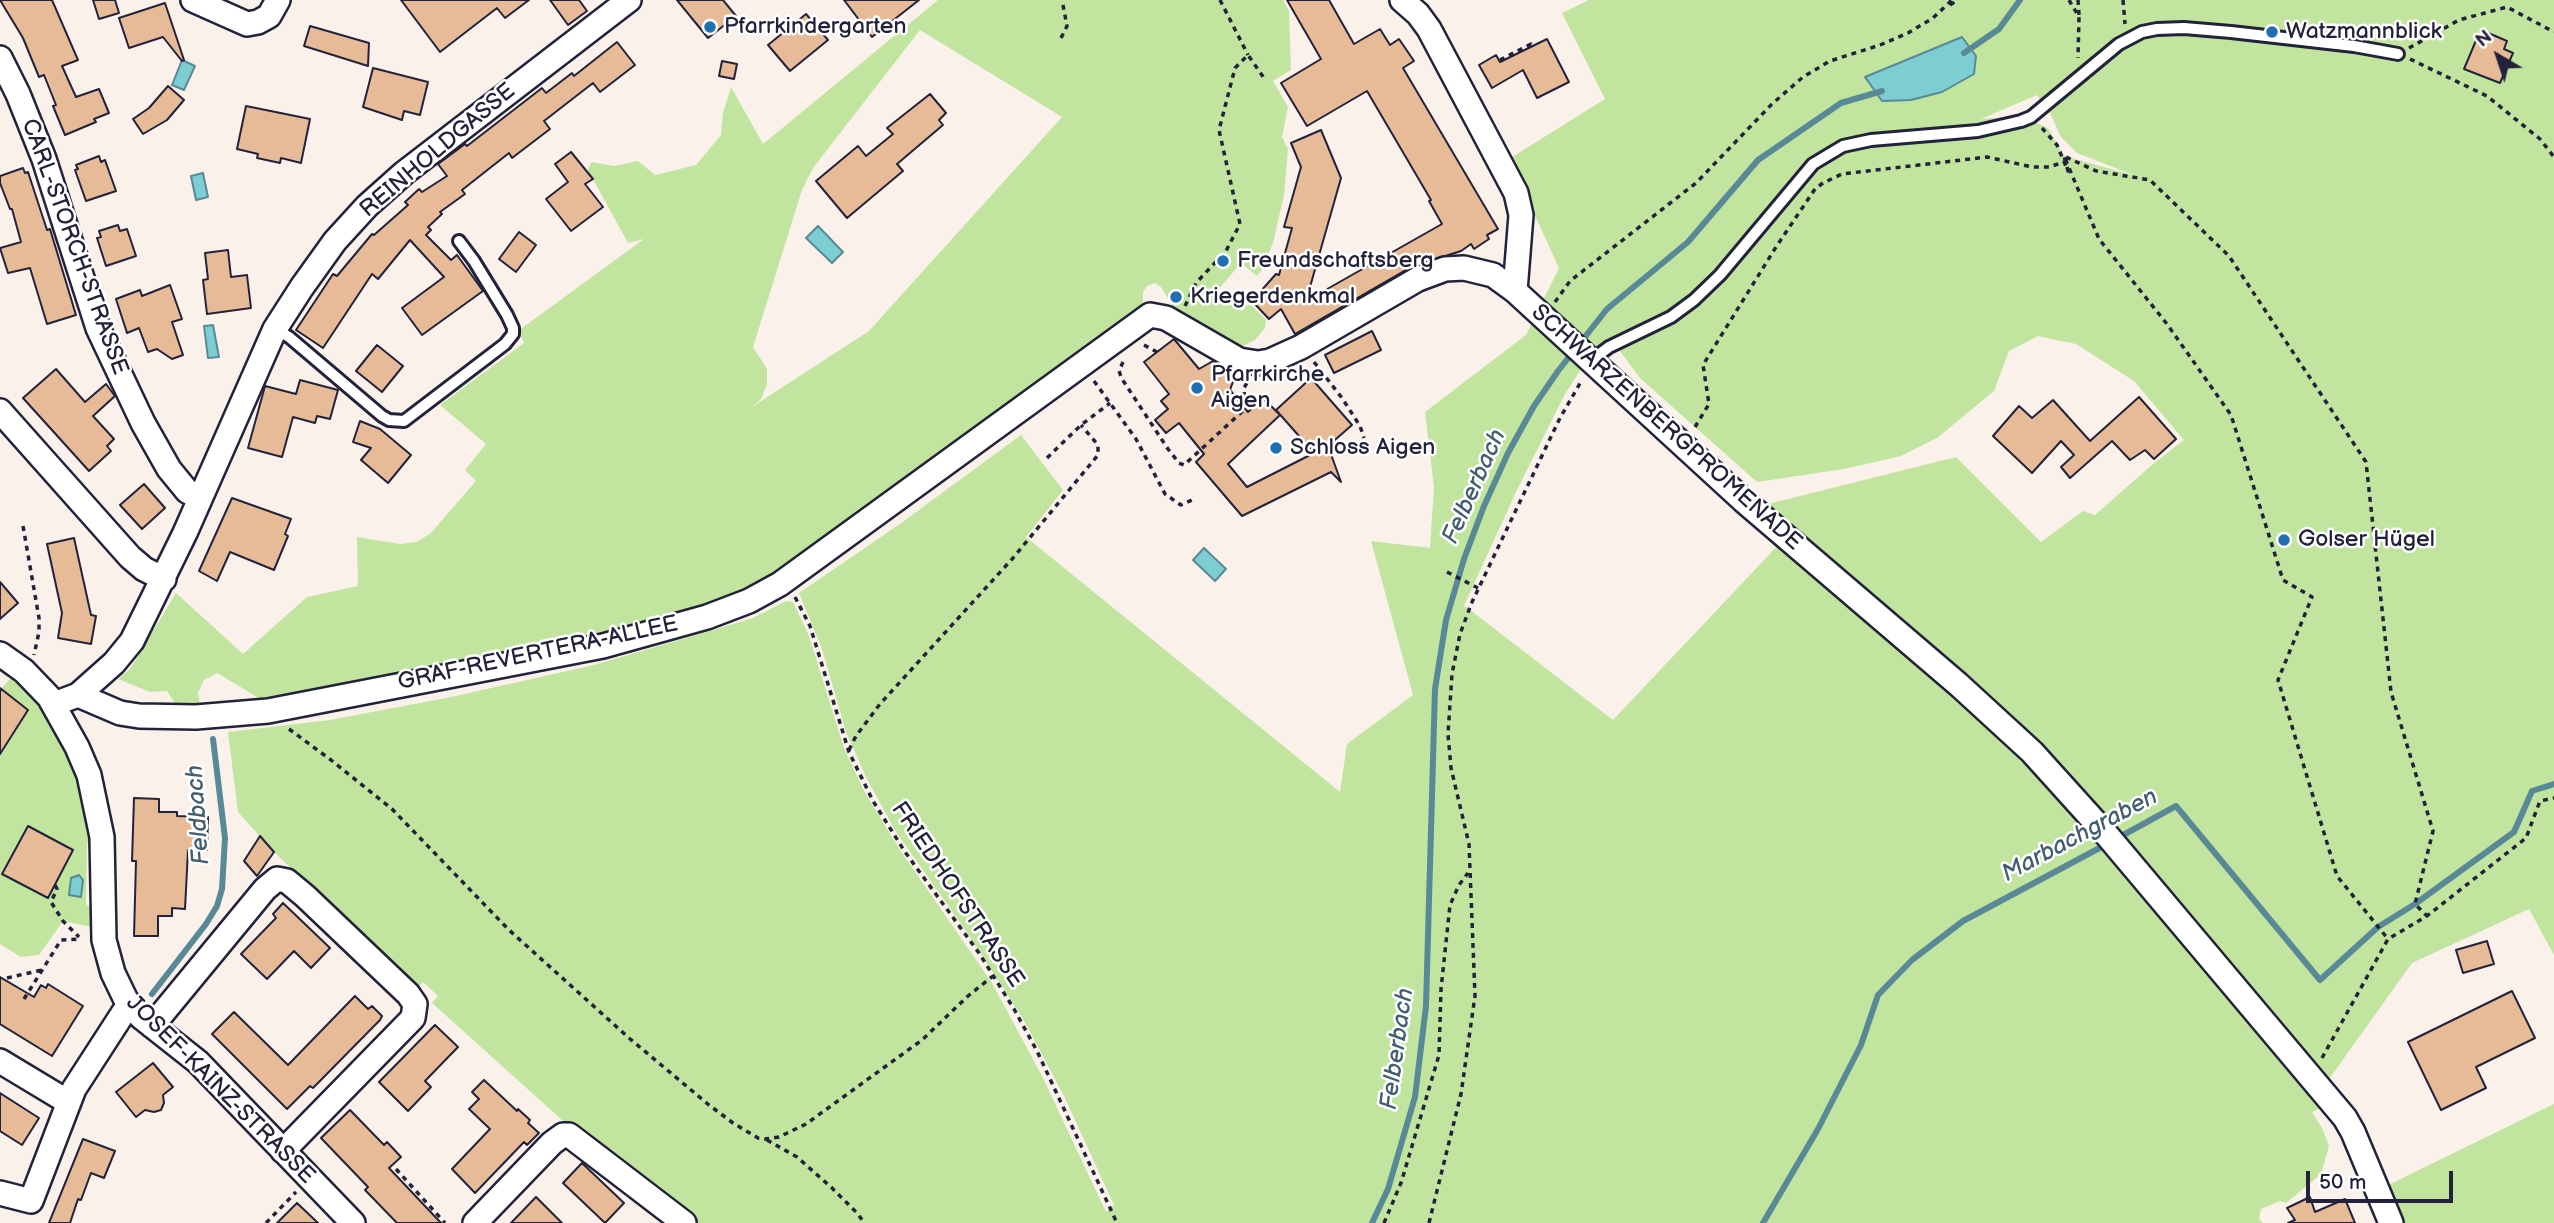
<!DOCTYPE html>
<meta charset="utf-8">
<style>
body{margin:0}
#map{position:relative;width:2554px;height:1223px;overflow:hidden;background:#faf1ea;font-family:"Balsamiq Sans",sans-serif}
canvas{display:block}
.north{position:absolute;left:2463px;top:21px;width:70px;height:70px;-webkit-text-stroke:5px #fff;paint-order:stroke;rotate:321deg;font-size:19px;font-weight:700;line-height:28px;text-align:center;color:#22223b}
.north::after{content:'';display:block;margin:auto;width:24px;height:32px;background:#22223b;clip-path:polygon(50% 0,100% 100%,50% 72%,0 100%)}
.scale{position:absolute;left:2306px;top:1171px;width:147px;height:32px;box-sizing:border-box;border:4px solid #22223b;border-top:0;padding-left:9px;font-size:21px;line-height:24px;white-space:nowrap;color:#22223b;-webkit-text-stroke:5px #fff;paint-order:stroke}
</style>
<div id="map">
<canvas width="2554" height="1223"></canvas>
<div class="north">N</div>
<div class="scale">50 m</div>
</div>
<script>
const context = document.querySelector('canvas').getContext('2d');
context.lineJoin = 'round';
function fill(path, color) { context.fillStyle = color; context.fill(path, 'evenodd'); }
const toPath = rows => new Path2D(rows.map(r => 'M' + r).join(''));
function trace(path, color, width, dash) { context.strokeStyle = color; context.lineWidth = width; context.lineCap = dash ? 'butt' : 'round'; context.setLineDash(dash || []); context.stroke(path); }
function drawText(font, color, halo, rows, align = 'center') {
  context.font = font + ' "Balsamiq Sans",sans-serif'; context.lineWidth = 5; context.setLineDash([]); context.textBaseline = 'middle'; context.strokeStyle = halo; context.fillStyle = color; for (const [text, x, y, turn = 0] of rows) {
    context.save(); context.translate(x, y); context.rotate((+turn || 0) * Math.PI / 180); context.textAlign = isNaN(turn) ? turn : align; if (halo) context.strokeText(text, 0, 0); context.fillText(text, 0, 0); context.restore();
  }
}
fill(toPath([
 [938,0,1283,0,1289,11,1291,70,1273,81,1288,107,1282,137,1288,149,1284,195,1273,243,1262,270,1257,276,1241,263,1218,290,1242,311,1249,303,1266,320,1265,328,1255,340,1242,346,1230,345,1185,317,1174,308,1161,287,1155,283,1147,286,1143,292,1143,304,1139,315,847,526,744,594,597,639,264,701,217,673,204,680,198,693,200,706,174,708,174,702,167,691,150,692,118,679,130,669,176,593,243,654,307,597,358,586,357,537,400,544,416,542,430,534,476,481,465,470,486,444,440,405,524,343,518,331,644,239,628,243,588,170,591,162,614,166,638,161,655,175,696,165,721,135,723,113,731,87,763,144],
 [920,30,1062,117,869,331,752,407,761,399,767,384,767,369,753,347,802,190,813,168],
 [1589,0,2554,0,2554,955,2529,909,2412,963,2329,1079,2324,1107,2312,1112,2322,1128,2329,1146,2321,1174,2286,1203,2280,1201,2261,1209,2259,1219,2263,1223,697,1223,596,1141,562,1120,432,1003,438,996,423,982,418,988,274,852,238,812,228,732,330,720,451,697,594,665,720,628,753,618,786,601,793,602,809,636,844,748,864,791,898,847,992,983,1042,1076,1106,1212,1114,1205,1064,1096,1022,1017,966,931,896,832,867,779,846,732,822,649,799,593,897,526,1021,435,1063,490,1026,537,1340,792,1347,744,1413,695,1371,541,1430,548,1434,487,1425,412,1526,335,1559,268,1509,159,1605,99,1562,13],
 [2037,95,2051,115,2061,137,2077,153,2136,176,2064,156,2048,128,2021,116,1981,119],
 [2038,336,2076,344,2134,381,2184,440,2153,464,2095,515,2083,511,2041,542,1956,457,1764,505,2107,824,1782,541,1613,720,1465,606,1463,608,1515,494,1565,394,1590,355,1611,339,1640,378,1757,482,1844,469,1901,456,1937,438,1994,391,2009,351],
 [16,672,59,721,99,842,87,843,86,904,98,915,92,927,63,921,39,955,21,957,0,944,0,741,28,710,1,689],
 [2554,1104,2554,1223,2394,1223,2380,1189]
]), '#c1e59e');
const water = toPath([
 [1962,37,1976,56,1974,74,1942,92,1911,100,1882,101,1865,77,1962,37],
 [182,60,195,66,184,90,172,85,182,60],
 [203,173,208,197,196,200,191,176,203,173],
 [818,226,843,252,832,263,806,238,818,226],
 [213,325,219,357,208,358,204,326,213,325],
 [1204,548,1226,569,1215,581,1193,560,1204,548],
 [79,875,83,880,81,897,69,895,71,878,79,875]
]);
fill(water, '#7dced3');
trace(water, '#598996', 2);
trace(toPath([
 [1964,53,1999,29,2020,0],
 [2116,839,2176,806,2320,980,2378,927,2415,904,2514,832,2532,791,2554,784],
 [152,994,206,924,217,906,222,889,225,838,213,739],
 [1372,1223,1388,1189,1415,1097,1426,1006,1435,689,1446,620,1464,559,1484,506,1508,453,1534,406,1558,371,1607,309,1688,242,1758,160,1841,103,1882,91],
 [1763,1223,1818,1129,1861,1045,1878,995,1912,960,1963,921,2107,844]
]), '#598996', 6);
const building = toPath([
 [0,0,52,0,78,60,62,66,76,97,99,89,109,113,94,119,96,122,65,135,53,106,56,105,44,75,39,77,23,38,0,0],
 [93,0,115,0,119,13,99,19,93,0],
 [401,0,529,0,505,18,497,8,440,52,401,0],
 [550,0,579,0,587,11,568,25,550,0],
 [677,0,723,0,736,16,708,38,677,0],
 [844,0,919,0,872,37,844,0],
 [1287,0,1329,0,1354,44,1380,29,1390,45,1399,39,1414,61,1403,68,1498,229,1487,235,1489,239,1474,249,1471,244,1461,251,1411,267,1295,334,1281,309,1269,319,1252,301,1276,274,1279,275,1292,228,1284,227,1301,167,1291,143,1321,130,1341,178,1306,301,1442,224,1429,201,1431,200,1367,91,1307,126,1281,83,1321,59,1287,0],
 [165,3,184,60,182,61,163,37,129,48,119,18,165,3],
 [806,14,828,40,790,71,768,45,806,14],
 [310,26,369,43,368,66,304,46,310,26],
 [2486,32,2507,41,2504,49,2513,53,2500,83,2464,69,2477,38,2482,40,2486,32],
 [1547,39,1569,82,1537,98,1523,70,1492,88,1479,65,1496,55,1500,62,1547,39],
 [617,42,635,65,600,92,593,83,544,121,550,129,512,158,509,153,462,190,465,194,440,212,442,214,428,227,431,230,426,235,451,260,457,255,483,291,422,335,402,308,444,277,410,240,378,279,372,274,323,348,296,330,333,274,337,276,372,234,374,235,408,205,405,202,419,189,422,192,447,176,438,164,465,144,467,146,542,88,546,93,572,73,574,76,617,42],
 [722,61,737,64,734,79,719,76,722,61],
 [373,68,428,82,420,115,404,111,402,120,363,107,373,68],
 [168,86,184,100,167,120,143,134,133,119,149,108,168,86],
 [930,94,946,113,939,120,943,125,897,164,903,171,847,218,816,181,858,146,866,156,893,134,887,128,930,94],
 [246,106,310,119,301,163,281,158,280,163,257,158,258,154,237,149,246,106],
 [571,152,593,179,585,184,603,207,571,231,546,199,568,182,555,164,571,152],
 [99,156,101,162,105,160,116,191,86,201,75,170,78,169,76,165,99,156],
 [23,168,25,173,28,172,47,230,50,229,76,315,47,324,30,268,8,273,0,248,21,242,12,209,10,209,0,183,0,176,23,168],
 [118,225,120,231,127,229,136,256,106,266,97,238,101,237,99,231,118,225],
 [519,232,536,245,516,272,499,259,519,232],
 [228,250,231,277,247,275,251,308,207,314,203,280,208,279,205,253,228,250],
 [170,285,182,319,172,322,183,355,172,359,157,349,148,352,139,328,127,333,116,299,140,290,142,296,170,285],
 [1372,331,1381,350,1334,373,1325,355,1372,331],
 [1174,339,1199,369,1213,361,1233,373,1234,379,1230,390,1248,412,1263,398,1280,415,1228,464,1247,487,1314,453,1276,410,1311,378,1352,425,1328,446,1341,482,1331,472,1242,516,1196,462,1204,454,1179,423,1166,433,1155,420,1168,409,1161,401,1169,394,1144,362,1174,339],
 [377,345,403,366,382,392,356,371,377,345],
 [56,369,85,402,106,384,115,396,93,416,114,439,107,446,111,451,89,471,23,398,56,369],
 [300,380,338,390,330,419,317,416,315,423,293,417,282,457,248,448,265,386,296,394,300,380],
 [2139,397,2176,439,2154,459,2145,450,2130,460,2112,441,2070,478,2061,467,2074,455,2061,441,2032,473,1993,436,2019,406,2032,418,2053,400,2090,441,2139,397],
 [360,421,380,429,411,455,388,483,361,460,371,448,353,442,360,421],
 [144,484,165,508,142,529,120,505,144,484],
 [232,498,291,519,285,534,288,536,274,570,230,552,217,581,199,571,232,498],
 [74,538,91,615,96,616,91,644,58,638,62,613,47,544,74,538],
 [0,582,18,603,0,619,0,582],
 [0,688,28,710,0,754,0,688],
 [134,798,159,799,159,812,177,812,177,816,208,817,207,850,188,850,185,909,172,908,172,916,158,916,158,936,134,936,136,861,132,861,134,798],
 [28,826,73,850,48,898,2,874,28,826],
 [260,836,274,852,257,876,244,861,260,836],
 [283,903,330,948,311,968,294,951,267,979,241,954,276,918,273,914,283,903],
 [2487,941,2494,964,2463,973,2456,950,2487,941],
 [0,977,34,997,41,985,46,988,48,984,83,1006,52,1056,0,1024,0,977],
 [2512,991,2535,1038,2476,1067,2486,1088,2441,1110,2408,1042,2512,991],
 [355,996,368,1009,372,1006,382,1016,380,1020,313,1088,310,1086,287,1109,212,1034,234,1012,288,1065,355,996],
 [435,1025,458,1047,425,1081,431,1087,408,1111,379,1082,435,1025],
 [153,1063,173,1087,163,1095,164,1103,161,1110,154,1112,145,1110,136,1117,116,1092,153,1063],
 [484,1080,517,1111,518,1109,530,1120,528,1123,539,1133,527,1145,524,1142,475,1193,452,1169,490,1129,469,1109,479,1099,472,1092,484,1080],
 [0,1093,39,1118,22,1145,0,1131,0,1093],
 [350,1110,384,1145,387,1142,401,1157,389,1168,441,1223,397,1223,365,1190,368,1187,321,1138,350,1110],
 [83,1139,115,1151,104,1178,91,1173,81,1200,78,1199,70,1223,49,1223,83,1139],
 [582,1163,624,1203,605,1223,563,1183,582,1163],
 [536,1197,562,1223,511,1223,536,1197],
 [2310,1197,2315,1212,2345,1199,2355,1223,2288,1223,2295,1220,2287,1208,2310,1197],
 [297,1203,318,1223,277,1223,297,1203]
]);
fill(building, '#e7bb98');
trace(building, '#22223b', 2);
const service = toPath([
 [275,329,289,337,382,416,389,420,404,421,505,344,513,334,513,328,507,315,474,261,459,241],
 [1593,364,1601,353,1609,347,1671,317,1694,300,1720,275,1813,164,1843,146,1871,140,1978,131,2021,121,2031,117,2119,44,2142,32,2157,29,2184,28,2231,32,2354,46,2398,54]
]);
const minor = toPath([
 [193,0,247,24,258,22,269,16,278,0],
 [1402,0,1418,14,1429,29,1516,193,1521,215,1515,291],
 [0,58,18,94,44,159,98,328,143,423,169,469,187,491,200,498],
 [0,411,130,557,144,569,164,579],
 [0,654,24,671,49,697,77,747,89,775,102,837,104,940,113,973,126,1000,141,1017,198,1062,353,1223],
 [78,695,120,713,139,716,196,717,268,711,603,646,707,617,749,601,780,584,1150,315,1166,318,1239,360,1258,363,1270,361,1301,347,1418,279,1445,269,1464,268,1493,275,1515,291,1744,501,1959,685,2032,752,2106,834,2345,1118,2353,1132,2391,1223],
 [54,704,78,695,114,663,132,641,185,533,275,329,302,287,335,241,367,206,404,173,629,0],
 [152,1026,265,889,277,879,287,881,305,896,408,994,415,1004,413,1018,283,1151],
 [0,1061,68,1102],
 [0,1193,31,1201,74,1089,129,1004],
 [475,1223,552,1143,563,1135,569,1135,684,1223]
]);
trace(service, '#22223b', 16);
trace(minor, '#22223b', 28);
trace(toPath([
 [1220,0,1248,55],
 [2069,0,2079,17,2078,58],
 [2078,0,2079,15],
 [2123,0,2125,24],
 [1950,5,1958,0],
 [1061,38,1067,26,1062,0],
 [2409,48,2459,20,2507,7,2554,32],
 [2410,59,2487,96,2540,139,2554,157],
 [1500,60,1531,44,1532,46],
 [2042,128,2057,145,2068,171,2064,156,2099,239,2167,324,2231,415,2283,580,2312,597,2278,680,2337,876,2388,939],
 [2066,157,2096,171,2150,180,2229,256,2366,462,2391,692,2433,831,2415,904,2427,916],
 [1555,302,1570,281,1696,183,1772,104,1803,77,1830,61,1880,45,1908,33,1933,18,1952,0],
 [1185,306,1196,283,1226,251,1240,224,1219,130,1235,68,1248,55,1264,78],
 [1144,345,1157,352],
 [1123,362,1119,371,1122,379,1168,449,1179,463,1184,465,1245,409,1244,388,1248,381],
 [1314,362,1342,398,1360,426,1364,438],
 [1094,381,1136,439,1165,494,1181,505,1194,499],
 [1695,427,1709,404,1703,365,1776,247,1815,189,1823,183,1842,174,1987,157,2032,167,2049,167,2064,162],
 [1047,458,1081,425,1110,403],
 [23,526,39,618,39,632,34,655],
 [1447,572,1478,588],
 [795,597,810,626,849,752,873,801,905,852,979,953,1014,1009,1037,1051,1117,1223],
 [289,729,331,760,392,809,509,930,629,1038,709,1105,733,1123,758,1138,765,1139,779,1137,806,1124,922,1040,968,996,993,976],
 [849,750,856,736,880,704,1013,558,1098,455,1098,445,1081,425],
 [55,885,57,889,51,902,63,921,79,937],
 [7,978,42,970],
 [24,999,61,940,81,939],
 [2322,1058,2388,939,2427,916,2526,838,2540,801,2554,798],
 [767,1140,797,1157,832,1188,858,1214,864,1223],
 [396,1169,445,1223],
 [266,1223,296,1192],
 [1384,1223,1401,1183,1439,1055,1441,989,1450,905,1459,885,1468,873],
 [1429,1223,1461,1094,1475,996,1469,844,1451,768,1448,734,1452,674,1460,634,1472,602,1560,418,1582,380]
]), '#22223b', 3.5, [5, 5]);
trace(service, '#fff', 10);
trace(minor, '#fff', 23);
for (const [x, y, r, color] of [
 [710,27,7,"#1f6fb2"],
 [2272,32,7,"#1f6fb2"],
 [1223,261,7,"#1f6fb2"],
 [1176,297,7,"#1f6fb2"],
 [1197,388,7,"#1f6fb2"],
 [1276,448,7,"#1f6fb2"],
 [2284,540,7,"#1f6fb2"]
]) { const dot = new Path2D(); dot.arc(x, y, r, 0, 2 * Math.PI); context.fillStyle = color; context.fill(dot); trace(dot, '#fff', 2.5); }
drawText('23px', '#22223b', '#fff', [
 ["Pfarrkindergarten",724,27],
 ["Watzmannblick",2286,32],
 ["Freundschaftsberg",1237,261],
 ["Kriegerdenkmal",1190,297],
 ["Pfarrkirche",1211,375],
 ["Aigen",1211,401],
 ["Schloss Aigen",1290,448],
 ["Golser Hügel",2298,540]
], 'left');
drawText('23px', '#22223b', '#fff', [
 ["REINHOLDGASSE",438,151,-40],
 ["CARL-STORCH-STRASSE",74,247,70],
 ["SCHWARZENBERGPROMENADE",1666,428,42],
 ["GRAF-REVERTERA-ALLEE",538,654,-12],
 ["FRIEDHOFSTRASSE",957,895,56],
 ["JOSEF-KAINZ-STRASSE",220,1090,45]
]);
drawText('italic 24px', '#425e70', '#fff', [
 ["Felberbach",1475,487,-66],
 ["Feldbach",199,815,-94],
 ["Marbachgraben",2080,836,-28],
 ["Felberbach",1398,1049,-82]
]);
</script>
